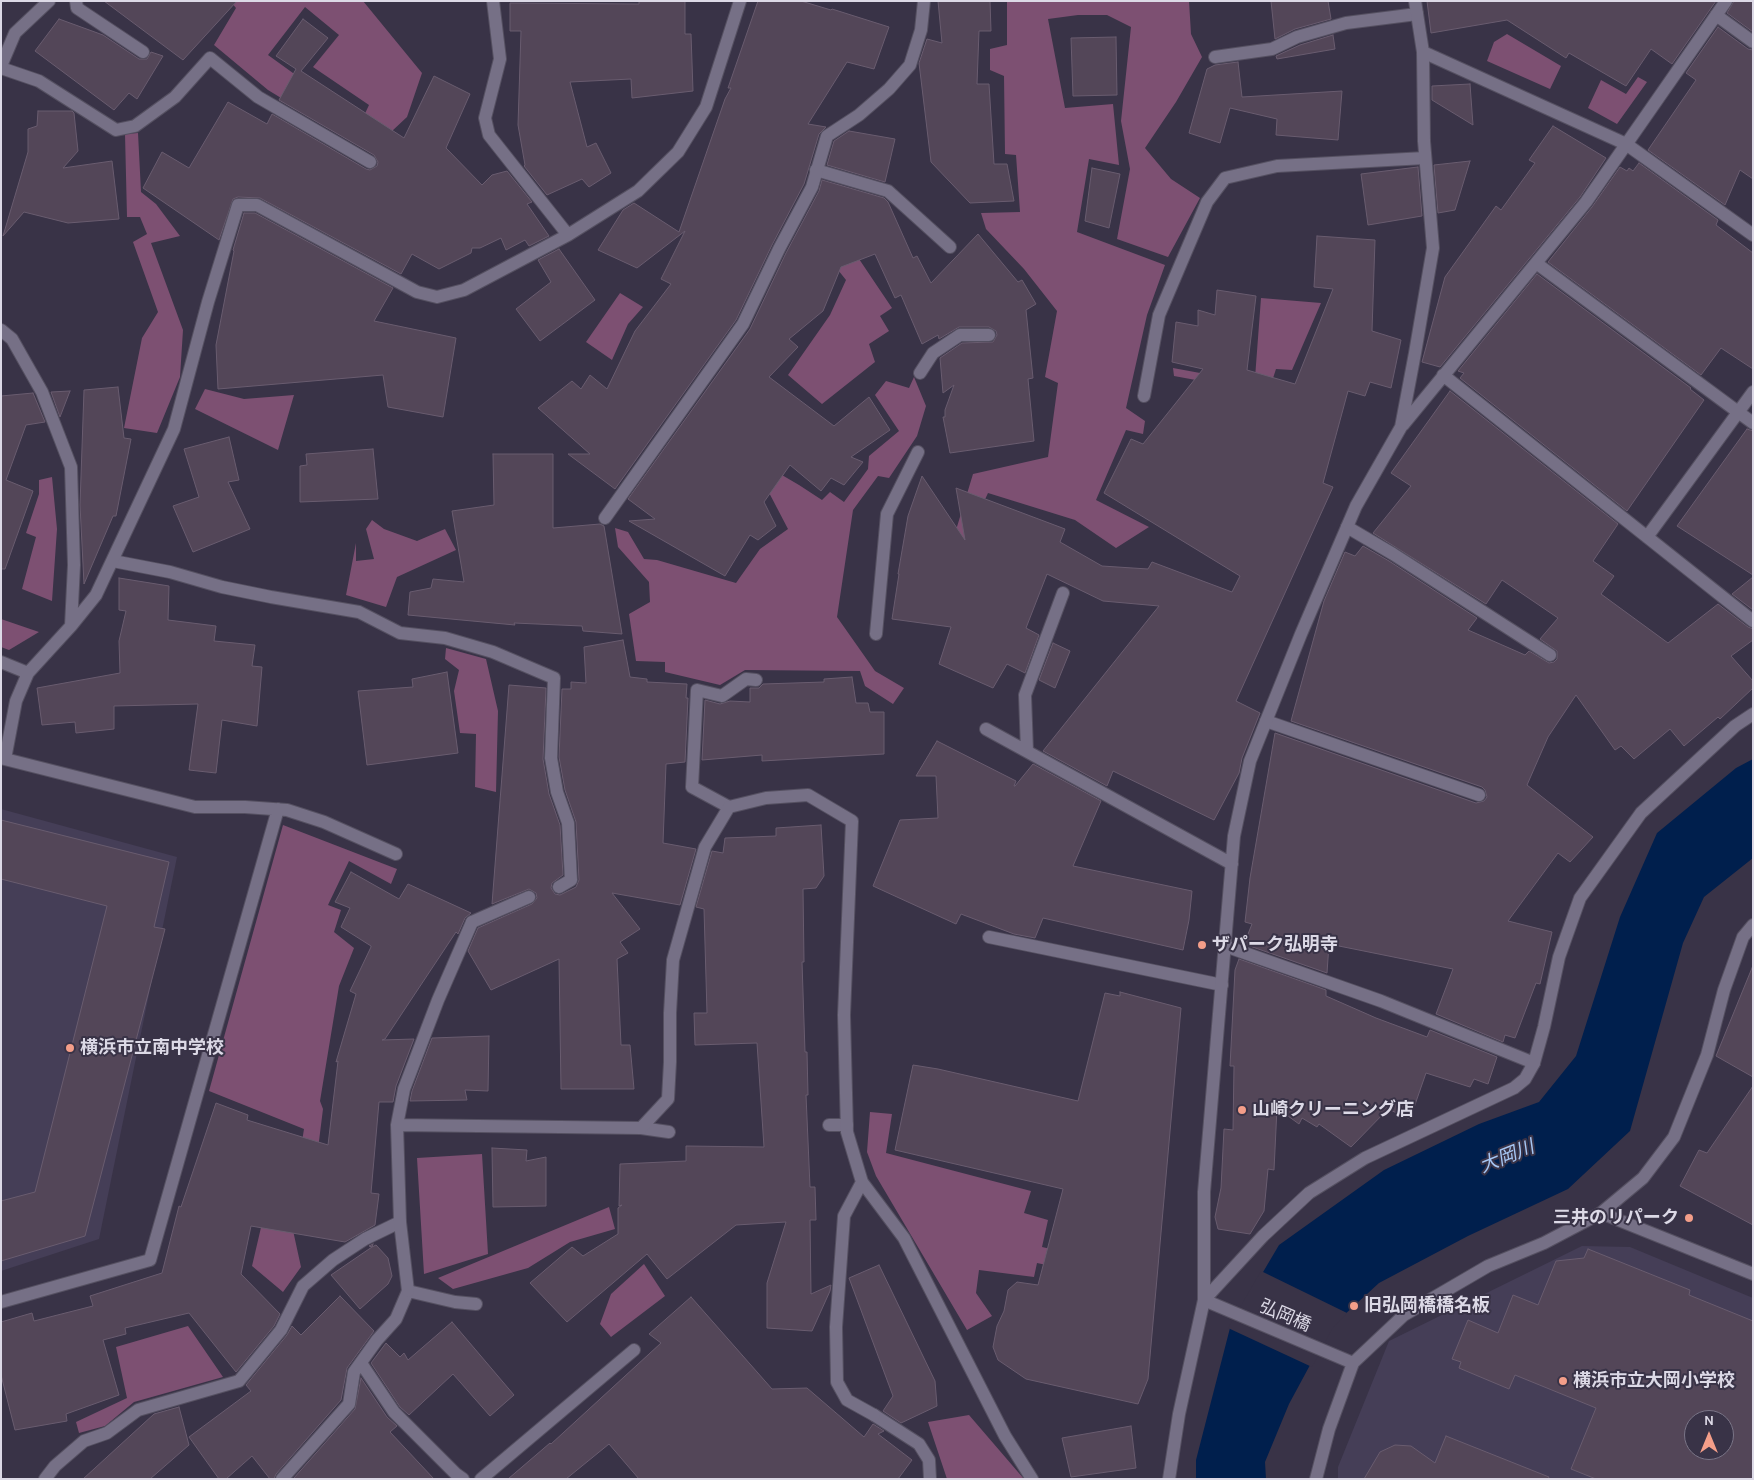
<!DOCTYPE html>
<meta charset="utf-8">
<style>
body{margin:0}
#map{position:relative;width:1754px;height:1480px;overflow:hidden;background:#393347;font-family:Karla,sans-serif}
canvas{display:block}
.frame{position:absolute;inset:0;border:2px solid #dcd9e6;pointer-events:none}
.north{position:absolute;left:1684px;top:1410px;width:50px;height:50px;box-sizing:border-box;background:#393347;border:1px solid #7a7587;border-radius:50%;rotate:0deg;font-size:14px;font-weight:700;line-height:20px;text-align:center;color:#dcd9e6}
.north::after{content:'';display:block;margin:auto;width:18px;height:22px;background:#f49e89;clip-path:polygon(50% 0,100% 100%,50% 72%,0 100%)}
</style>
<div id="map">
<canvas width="1754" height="1480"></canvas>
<div class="frame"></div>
<div class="north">N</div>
</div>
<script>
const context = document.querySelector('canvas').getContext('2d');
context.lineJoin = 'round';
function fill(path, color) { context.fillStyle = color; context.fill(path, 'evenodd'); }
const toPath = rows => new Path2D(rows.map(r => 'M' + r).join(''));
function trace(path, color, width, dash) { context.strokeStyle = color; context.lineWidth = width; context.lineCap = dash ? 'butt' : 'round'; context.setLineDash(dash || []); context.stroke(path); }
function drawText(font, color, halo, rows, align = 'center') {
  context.font = font + ' Karla,"Noto Sans JP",sans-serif'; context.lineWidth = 4; context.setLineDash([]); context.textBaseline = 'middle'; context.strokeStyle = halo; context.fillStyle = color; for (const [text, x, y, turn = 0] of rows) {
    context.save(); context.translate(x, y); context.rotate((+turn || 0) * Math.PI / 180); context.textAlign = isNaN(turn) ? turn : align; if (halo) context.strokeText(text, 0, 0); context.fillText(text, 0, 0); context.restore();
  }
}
fill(toPath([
 [1,809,177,857,99,1239,1,1271],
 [1582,1246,1630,1247,1753,1298,1753,1479,1338,1479,1338,1467,1389,1341],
 [1694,1420,1724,1420,1724,1450,1694,1450]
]), '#453e57');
fill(toPath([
 [230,1,363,1,422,73,407,117,376,146,354,137,369,105,313,67,339,35,305,7,268,55,322,94,309,115,268,90,214,45,236,8],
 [1007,1,1189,1,1191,34,1202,57,1176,102,1145,148,1171,179,1200,198,1168,257,1117,239,1130,169,1121,121,1131,27,1107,15,1078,15,1048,19,1065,108,1113,104,1119,165,1089,159,1077,232,1165,265,1147,315,1126,408,1145,421,1143,434,1126,430,1096,500,1149,527,1116,548,1075,520,988,493,962,549,953,540,973,474,1048,457,1058,383,1045,377,1057,311,1024,269,986,229,981,213,1020,212,1016,155,1005,154,1004,76,990,70,990,49,1007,45],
 [1507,34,1561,66,1550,89,1487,61,1494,42],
 [1638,77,1647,82,1617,124,1588,108,1601,80,1626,94],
 [138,133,141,192,156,204,180,236,151,243,183,330,180,377,157,433,124,428,142,338,158,312,133,242,147,234,140,217,127,217,125,134],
 [815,241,855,253,892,308,880,316,889,331,869,344,875,362,822,404,788,375,830,315,846,280],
 [620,293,643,307,628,324,612,360,586,342],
 [1261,298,1321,303,1292,370,1276,369,1260,418,1250,390,1174,376,1173,368,1211,375,1255,378],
 [914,377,926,406,917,436,889,478,878,476,853,510,837,617,875,671,904,688,893,704,865,686,860,671,745,670,720,685,665,672,665,662,636,661,629,614,650,602,649,582,618,547,615,528,628,532,644,559,657,560,736,583,760,549,788,529,765,485,734,447,799,485,822,500,830,492,844,502,868,469,869,456,899,431,875,395,886,381,909,388],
 [205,389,244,399,294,395,278,450,195,409],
 [52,477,57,529,52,601,22,589,36,537,26,533,39,494,39,480],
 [372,520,384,529,417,541,445,529,456,550,397,577,386,607,346,595,356,543,356,561,374,559,366,529],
 [1,619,39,632,9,650,1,647],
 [446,648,486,659,498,711,496,792,475,787,476,734,460,733,454,691,459,670,445,659],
 [283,825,397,869,391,884,349,861,328,905,341,910,334,932,354,948,339,986,320,1101,323,1109,317,1157,300,1154,304,1129,209,1091],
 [870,1112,892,1114,886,1153,1031,1191,1024,1213,1048,1220,1042,1247,1060,1251,1056,1267,1037,1263,1034,1277,979,1270,976,1293,992,1316,967,1330,876,1176,867,1152],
 [482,1154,488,1254,424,1274,417,1158],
 [266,1206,289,1212,301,1267,283,1292,252,1266],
 [609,1207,615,1229,570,1242,528,1268,453,1289,438,1278],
 [644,1264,665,1296,611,1337,600,1324,611,1294],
 [188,1326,223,1377,134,1402,105,1426,79,1433,76,1422,127,1398,116,1347],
 [969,1415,1024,1479,947,1479,928,1422]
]), '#7d5072');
fill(toPath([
 [1753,759,1753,858,1704,897,1683,943,1630,1131,1568,1189,1468,1236,1379,1283,1330,1328,1289,1404,1265,1462,1266,1479,1196,1479,1196,1460,1230,1328,1279,1245,1384,1170,1479,1124,1539,1102,1576,1056,1620,917,1657,833,1736,768]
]), '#001f4d');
fill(toPath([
 [1261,1271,1347,1313,1332,1329,1312,1367,1228,1328]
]), '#393347');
const building = toPath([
 [104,1,237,1,183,60,104,1],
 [639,1,685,1,685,34,691,34,693,91,632,98,631,79,570,82,587,147,596,143,611,173,589,187,582,179,547,195,524,166,525,165,518,125,521,31,510,31,510,3,639,4,639,1],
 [758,1,801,1,831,10,832,9,889,27,874,69,847,62,808,124,826,127,819,134,804,184,772,245,736,320,615,489,568,454,590,454,538,408,572,381,581,389,590,375,607,389,635,331,671,284,661,279,685,231,637,268,598,250,623,210,634,203,679,232,725,99,731,88,728,88,758,1],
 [938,1,990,1,991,31,979,31,977,84,989,84,994,164,1007,164,1014,201,970,203,931,162,919,63,927,39,942,43,938,1],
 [1271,1,1328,1,1331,19,1295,29,1275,39,1271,1],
 [1427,1,1716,1,1672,64,1651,49,1626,86,1569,53,1566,58,1507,20,1431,33,1427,1],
 [1734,1,1753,1,1753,32,1727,13,1734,1],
 [59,19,103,35,139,59,147,59,151,52,163,56,137,99,129,93,114,110,35,51,59,19],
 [303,19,328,38,301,71,404,138,434,76,470,94,446,148,482,185,492,175,507,171,532,202,527,204,549,236,529,246,525,240,506,250,501,238,480,248,472,248,471,253,439,269,412,254,401,274,260,198,238,197,233,199,219,240,143,188,162,152,189,168,228,102,267,124,272,114,366,169,370,170,377,166,378,162,374,155,279,100,296,69,276,56,303,19],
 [1718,27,1748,49,1753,50,1753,179,1740,170,1725,205,1648,150,1696,80,1686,73,1718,27],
 [1333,35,1335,49,1277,59,1276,56,1300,45,1333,35],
 [1116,37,1117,95,1073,96,1071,38,1116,37],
 [1238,62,1242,97,1342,91,1338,140,1276,135,1277,119,1230,108,1220,143,1189,133,1207,69,1215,65,1238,62],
 [1470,84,1473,125,1432,100,1432,86,1470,84],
 [38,111,72,111,74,113,78,151,63,168,112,161,119,219,68,223,24,212,3,236,28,152,28,129,37,126,38,111],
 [1553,126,1606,158,1580,197,1440,367,1422,362,1445,277,1496,206,1501,210,1535,163,1529,160,1553,126],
 [849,131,895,139,885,182,827,165,834,141,849,131],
 [1470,161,1455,210,1438,213,1434,165,1470,161],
 [1639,163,1718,220,1716,225,1753,253,1753,369,1721,348,1701,375,1548,262,1592,207,1620,167,1627,171,1629,168,1633,171,1639,163],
 [1418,167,1422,216,1368,225,1361,174,1418,167],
 [1092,168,1120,174,1109,228,1085,221,1092,168],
 [822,180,884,198,888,202,913,258,917,256,931,283,978,234,1018,282,1022,280,1036,304,1026,310,1033,378,1028,379,1034,441,950,453,943,417,945,417,945,410,954,385,943,393,940,358,962,343,993,342,997,335,996,331,989,327,959,327,939,339,938,335,922,344,901,295,895,298,875,254,841,267,823,311,789,339,798,347,769,377,834,426,869,397,890,430,851,457,863,462,844,485,831,478,821,491,790,465,764,502,776,526,758,540,750,535,725,576,629,521,655,519,628,499,750,329,786,253,819,191,822,180],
 [244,213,255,213,393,288,374,321,456,338,443,417,388,407,383,375,218,389,216,345,234,251,233,250,244,213],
 [1317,236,1375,240,1372,331,1401,340,1391,388,1370,382,1365,396,1348,391,1323,483,1333,487,1236,701,1260,713,1242,758,1239,773,1214,820,1113,771,1107,786,1043,751,1159,606,1103,601,1047,574,1026,628,1039,635,1025,673,1007,664,993,688,939,664,951,627,892,619,899,574,898,574,908,516,922,476,965,540,956,488,1065,529,1060,542,1102,566,1148,569,1152,562,1232,592,1240,576,1104,493,1131,439,1143,444,1203,369,1172,362,1176,322,1198,326,1198,310,1215,315,1217,290,1256,296,1247,370,1295,384,1333,289,1314,287,1317,236],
 [559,249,595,300,540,341,516,309,551,282,538,260,559,249],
 [1537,274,1691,388,1690,389,1704,400,1627,511,1460,378,1464,373,1458,371,1537,274],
 [118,387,124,438,131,439,116,516,113,516,84,584,80,505,84,390,118,387],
 [70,391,60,417,51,392,70,391],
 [1450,391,1618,524,1593,561,1614,576,1601,594,1668,643,1718,604,1748,627,1753,629,1753,640,1731,656,1753,681,1753,688,1720,719,1718,717,1684,746,1670,729,1634,759,1621,746,1615,750,1576,695,1548,737,1527,785,1593,837,1570,862,1558,853,1508,921,1552,932,1540,984,1536,983,1515,1038,1505,1035,1503,1042,1436,1014,1453,969,1329,944,1327,973,1244,944,1252,924,1245,922,1250,878,1275,733,1476,803,1484,801,1487,797,1485,790,1482,787,1291,721,1324,601,1345,552,1355,556,1363,546,1389,561,1477,618,1468,630,1525,655,1529,651,1549,663,1554,662,1557,659,1557,651,1540,639,1558,618,1502,580,1486,604,1373,533,1411,486,1391,473,1450,391],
 [33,393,45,422,26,425,6,480,33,491,5,569,1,569,1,396,33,393],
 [1747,429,1753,431,1753,575,1677,526,1747,429],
 [229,437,239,480,228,482,250,529,193,552,173,506,199,497,184,449,229,437],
 [373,449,378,499,300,502,300,466,307,465,306,454,373,449],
 [493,454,553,454,553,528,600,524,604,526,622,634,583,631,582,626,514,623,515,625,408,615,410,592,431,588,433,579,464,582,452,511,494,505,493,454],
 [1753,577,1753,610,1732,594,1753,577],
 [119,578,169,586,168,620,216,626,214,641,255,645,252,666,262,667,257,726,222,720,216,773,189,770,198,704,114,706,114,729,76,733,75,722,42,725,37,688,120,673,119,641,126,611,119,610,119,578],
 [623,640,630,677,647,679,647,682,687,684,686,698,688,698,685,762,666,764,663,843,696,849,680,905,612,893,640,929,620,942,628,953,617,959,621,1045,630,1045,634,1089,561,1089,559,959,491,990,468,951,478,928,532,904,537,898,536,893,529,889,492,904,509,685,546,688,543,759,549,794,560,825,563,875,552,883,551,888,555,894,560,895,576,887,579,880,576,822,565,790,559,757,562,689,571,689,571,682,586,683,584,647,623,640],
 [1053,643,1070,651,1055,688,1039,680,1053,643],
 [447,672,458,753,367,765,358,691,413,687,412,679,447,672],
 [852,677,856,703,868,703,870,712,884,712,884,754,762,761,762,755,702,760,705,700,720,704,730,701,750,702,750,688,759,688,763,684,824,682,824,679,852,677],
 [937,741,1016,781,1014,786,1015,786,1033,764,1101,801,1073,866,1192,891,1189,920,1183,950,1043,918,1035,938,1014,934,961,914,956,924,873,886,900,820,938,818,936,776,916,776,937,741],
 [1,820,169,862,154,927,165,929,85,1236,1,1261,1,1201,35,1192,107,906,1,879,1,820],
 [821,825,824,876,816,888,803,889,804,962,802,962,805,1052,807,1052,808,1095,806,1095,810,1187,815,1187,816,1220,810,1220,811,1294,831,1285,830,1291,812,1331,767,1328,767,1283,786,1222,736,1225,667,1279,647,1254,567,1322,530,1283,572,1247,583,1256,618,1234,618,1208,622,1205,619,1206,620,1164,686,1161,686,1146,764,1147,757,1043,695,1045,694,1013,707,1013,704,909,696,907,712,851,723,853,725,838,776,836,776,828,821,825],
 [351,872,399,899,408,884,471,913,465,918,458,934,456,932,385,1039,382,1040,414,1039,396,1086,393,1102,379,1102,371,1193,379,1194,375,1225,345,1242,251,1226,241,1274,280,1314,274,1326,236,1372,189,1313,125,1328,126,1334,103,1340,119,1395,66,1414,67,1421,15,1430,1,1375,1,1322,32,1313,34,1321,93,1306,90,1296,162,1273,179,1206,181,1207,216,1103,248,1115,247,1120,328,1145,338,1061,336,1062,356,994,350,991,371,947,371,946,341,927,350,908,335,902,351,872],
 [1239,959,1326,990,1326,996,1376,1018,1427,1037,1430,1030,1497,1057,1488,1084,1474,1079,1470,1087,1426,1073,1410,1119,1388,1109,1351,1147,1319,1124,1317,1127,1302,1118,1299,1124,1277,1108,1274,1170,1268,1169,1264,1211,1250,1234,1218,1229,1215,1217,1221,1188,1224,1129,1233,1130,1234,1066,1230,1066,1235,970,1239,959],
 [1752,968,1753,969,1753,1077,1716,1056,1752,968],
 [1120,992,1181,1008,1148,1379,1138,1404,1026,1379,998,1360,993,1347,997,1326,1004,1311,1008,1290,1017,1282,1038,1285,1063,1189,895,1150,913,1065,938,1069,1078,1101,1105,993,1120,996,1120,992],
 [489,1036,488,1091,465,1090,467,1100,410,1101,412,1091,432,1038,489,1036],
 [1753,1086,1753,1225,1680,1186,1699,1150,1707,1153,1753,1086],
 [492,1148,527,1150,526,1161,546,1157,546,1206,493,1207,492,1148],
 [373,1244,372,1247,376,1245,388,1258,392,1276,388,1284,360,1309,331,1275,372,1247,369,1246,373,1244],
 [1588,1249,1690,1290,1689,1295,1753,1321,1753,1479,1596,1479,1571,1469,1596,1408,1515,1375,1509,1389,1459,1368,1461,1362,1452,1359,1468,1320,1498,1333,1513,1295,1538,1305,1556,1261,1584,1258,1588,1249],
 [1694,1420,1724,1420,1724,1450,1694,1450,1694,1420],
 [879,1265,935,1381,937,1406,901,1423,883,1411,893,1396,849,1278,879,1265],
 [340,1296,374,1331,347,1368,341,1400,276,1474,274,1479,270,1479,252,1456,226,1479,219,1479,189,1437,251,1391,246,1385,287,1335,292,1326,301,1335,340,1296],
 [691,1297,772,1389,807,1388,864,1437,873,1424,884,1431,878,1434,912,1460,898,1479,639,1479,609,1444,566,1479,508,1479,550,1443,551,1444,661,1343,649,1334,691,1297],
 [452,1322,514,1395,490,1416,453,1374,409,1415,400,1407,371,1363,386,1343,400,1357,404,1353,408,1360,452,1322],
 [361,1378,387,1417,397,1426,390,1432,434,1479,293,1479,355,1409,361,1378],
 [179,1407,189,1445,150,1479,83,1479,154,1414,179,1407],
 [1131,1426,1136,1468,1071,1477,1062,1438,1131,1426],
 [1446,1436,1549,1477,1548,1479,1364,1479,1380,1452,1395,1445,1411,1446,1435,1463,1446,1436]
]);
fill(building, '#534658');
trace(building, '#695c6f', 1);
const service = toPath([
 [76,1,77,8,143,52],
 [1215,57,1272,49,1297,37,1346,23,1417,14],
 [1,68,39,81,116,130,135,126,175,97,210,58,258,97,370,162],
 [816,170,888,191,950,247],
 [920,373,933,353,960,335,989,335],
 [1144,396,1159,315,1207,202,1225,178,1277,166,1425,158],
 [1347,527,1393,554,1550,655],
 [113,561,170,572,222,587,271,597,359,612,400,633,445,638,493,652,554,678,551,758,557,792,568,823,571,880,559,887],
 [876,634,887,514,918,452],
 [1266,721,1479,795],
 [729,807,692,787,697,690,722,696,746,679,756,680],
 [472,922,529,897],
 [989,937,1222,985],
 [1225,946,1381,1001,1534,1063],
 [829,1125,847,1125],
 [641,1128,669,1132],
 [361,1363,394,1412,456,1474,463,1479],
 [874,1415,919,1444,929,1460,930,1479],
 [45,1479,55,1466,84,1441,107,1433,138,1410,239,1381,281,1330,303,1286,333,1260,365,1239,400,1222],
 [282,1479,349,1404,354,1372,377,1340,396,1319,408,1291,455,1302,476,1304],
 [481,1479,634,1350]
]);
const minor = toPath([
 [1716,15,1753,42],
 [1423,52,1626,144,1753,235],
 [1,66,15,33,49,1],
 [568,235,638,191,678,152,706,107,740,1],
 [1536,263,1753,423],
 [1,330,12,339,42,392,71,467,74,565,71,626],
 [1443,375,1753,621],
 [1403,425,1586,202,1726,1],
 [605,518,743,324,779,249,812,187,827,136,859,115,889,89,910,65,921,30,924,1],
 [1647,537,1753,392],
 [1,662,28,673],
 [986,729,1232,864],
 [1027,751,1025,695,1063,593],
 [1,758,195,807,245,807,287,810,324,822,396,854],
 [5,759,16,701,28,673,71,626,96,595,174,429,208,302,238,205,257,205,417,292,437,297,464,290,568,235,489,135,485,118,500,59,493,1],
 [397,1125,641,1128,668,1099,670,1062,670,1013,673,960,705,847,729,807,766,798,808,795,852,821,844,1015,847,1132,862,1182,904,1238,1005,1436,1032,1479],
 [862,1182,844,1216,836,1327,837,1382,847,1400,874,1415],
 [1601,1213,1753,1274],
 [408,1291,400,1222,397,1125,404,1089,438,1000,472,922],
 [1,1302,150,1260,278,809],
 [1353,1363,1204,1300,1204,1192,1234,836,1250,761,1301,634,1356,506,1401,427,1415,353,1433,248,1424,141,1423,52,1415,1],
 [1169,1479,1179,1414,1204,1300,1263,1236,1309,1193,1365,1158,1514,1088,1525,1079,1534,1063,1544,1027,1559,957,1580,898,1641,813,1735,726,1753,714],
 [1316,1479,1329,1429,1353,1363,1404,1315,1488,1266,1544,1243,1601,1213,1643,1178,1674,1137,1707,1055,1724,990,1743,937,1753,925]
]);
trace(service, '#555061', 14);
trace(minor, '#555061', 14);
trace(service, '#767086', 12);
trace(minor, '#767086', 12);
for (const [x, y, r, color] of [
 [1202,945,5,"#f49e89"],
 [70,1048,5,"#f49e89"],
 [1242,1110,5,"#f49e89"],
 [1689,1218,5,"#f49e89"],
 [1354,1306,5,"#f49e89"],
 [1563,1381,5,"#f49e89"]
]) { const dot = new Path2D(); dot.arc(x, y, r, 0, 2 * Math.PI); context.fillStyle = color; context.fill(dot); trace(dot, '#393347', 2); }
drawText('bold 18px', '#dcd9e6', '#393347', [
 ["ザパーク弘明寺",1212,945],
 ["横浜市立南中学校",80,1048],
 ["山崎クリーニング店",1252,1110],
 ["三井のリパーク",1679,1218,"right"],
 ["旧弘岡橋橋名板",1364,1306],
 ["横浜市立大岡小学校",1573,1381]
], 'left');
drawText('18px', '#dcd9e6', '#393347', [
 ["弘岡橋",1285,1316,23]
]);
drawText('italic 19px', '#a6c6f4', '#393347', [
 ["大岡川",1507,1157,-22]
]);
</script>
